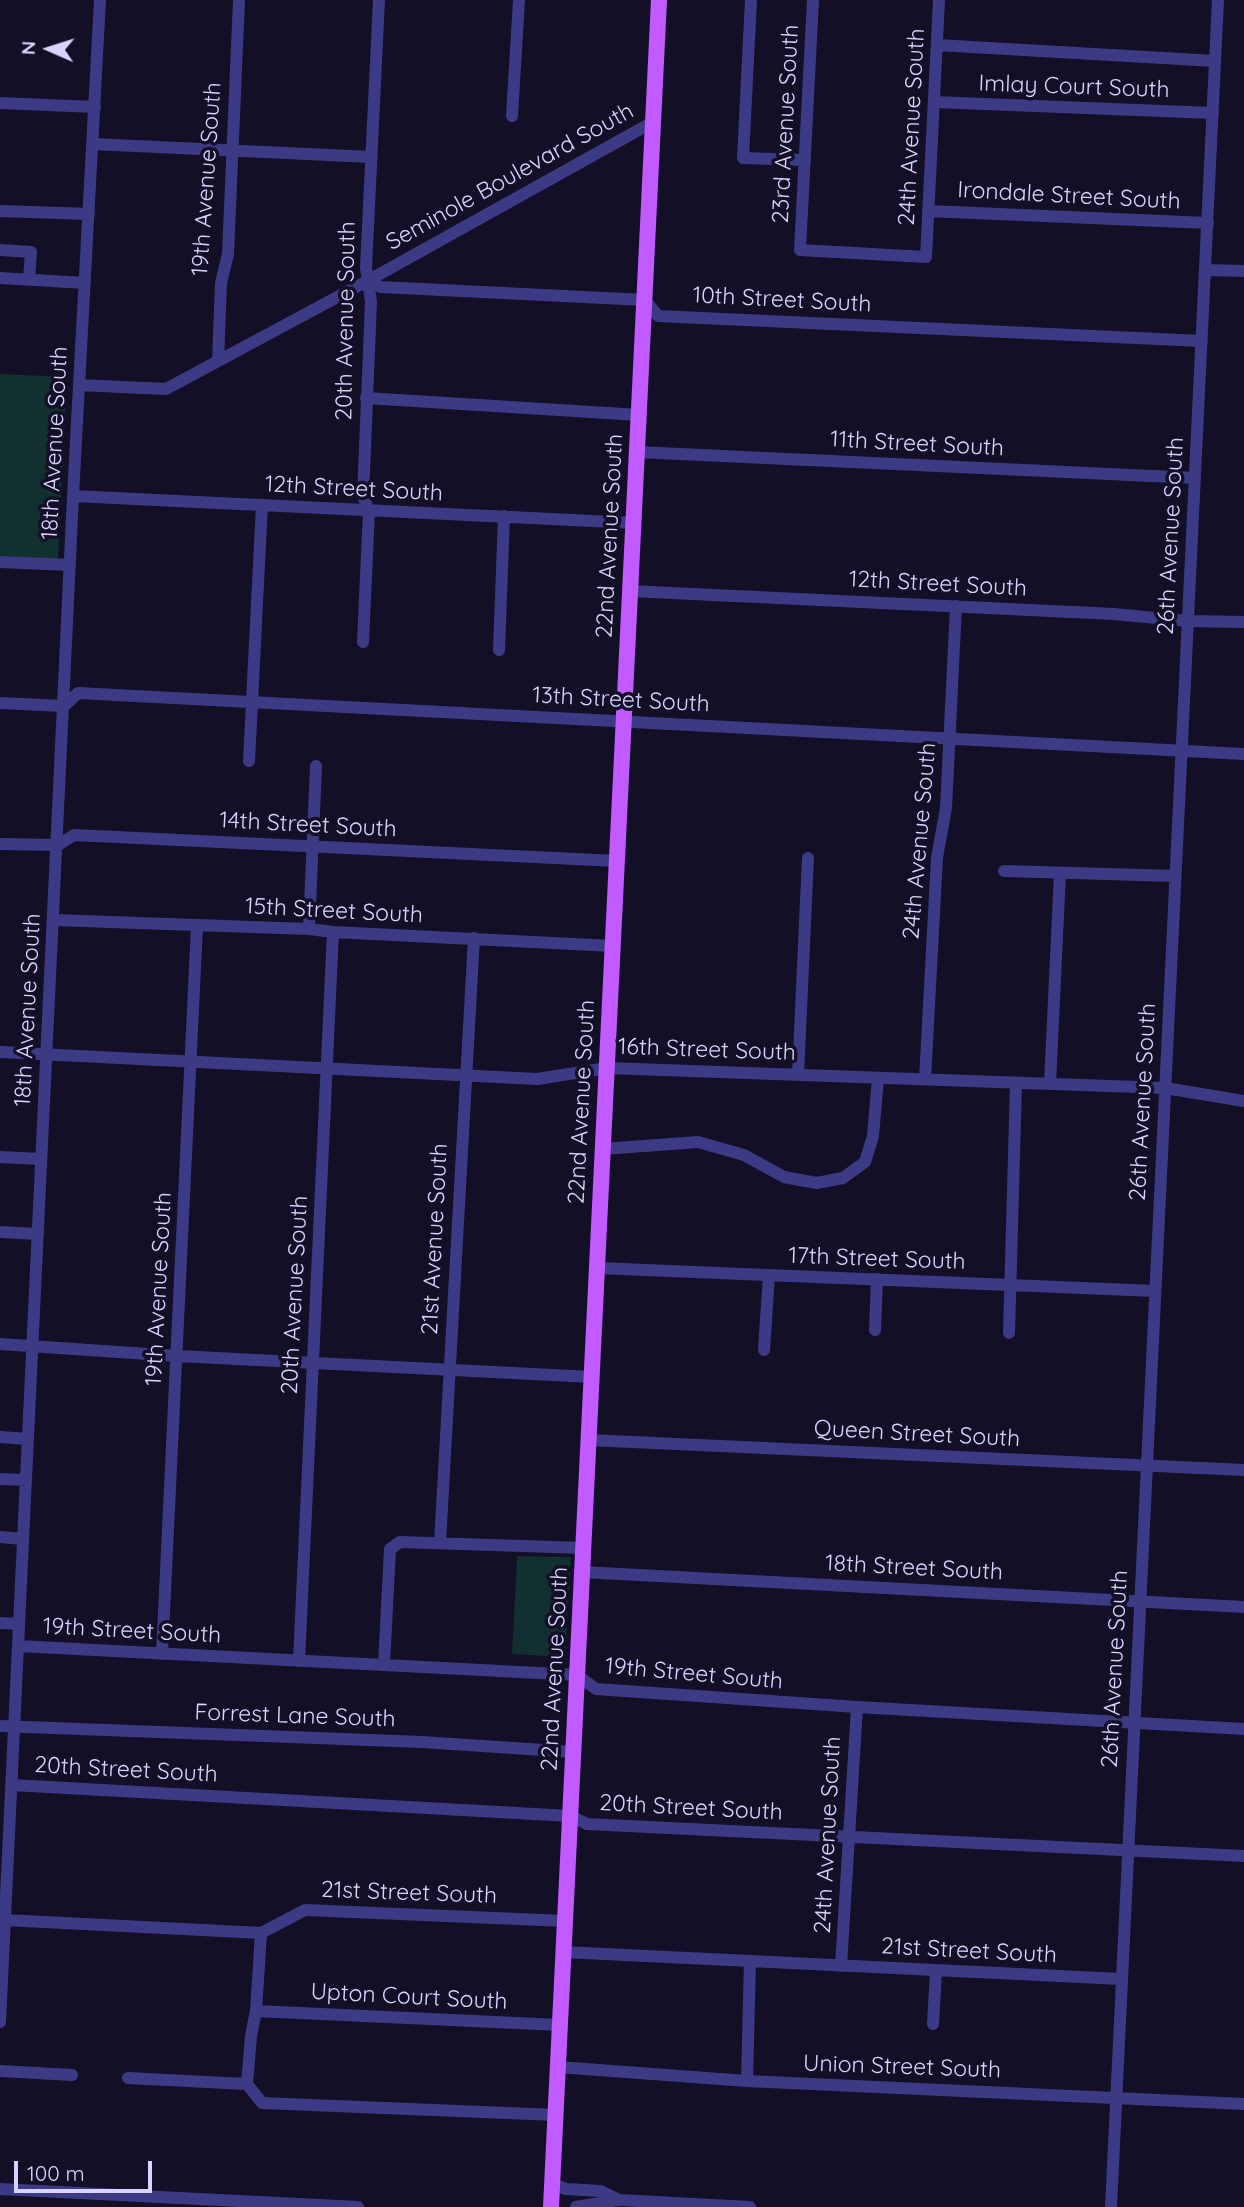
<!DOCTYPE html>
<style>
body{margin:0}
#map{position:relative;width:1244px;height:2207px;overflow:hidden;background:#130f26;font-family:Quicksand,sans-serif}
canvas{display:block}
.north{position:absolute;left:14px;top:14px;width:70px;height:70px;-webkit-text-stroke:5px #130f26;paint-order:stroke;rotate:273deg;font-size:19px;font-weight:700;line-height:28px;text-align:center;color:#d9d4ff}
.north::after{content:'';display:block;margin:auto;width:24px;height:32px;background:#d9d4ff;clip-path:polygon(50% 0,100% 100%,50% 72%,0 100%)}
.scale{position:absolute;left:14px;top:2161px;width:138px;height:32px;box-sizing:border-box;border:4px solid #d9d4ff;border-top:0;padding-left:9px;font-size:21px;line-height:24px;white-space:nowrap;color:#d9d4ff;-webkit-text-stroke:5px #130f26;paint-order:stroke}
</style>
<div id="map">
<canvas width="1244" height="2207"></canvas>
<div class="north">N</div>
<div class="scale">100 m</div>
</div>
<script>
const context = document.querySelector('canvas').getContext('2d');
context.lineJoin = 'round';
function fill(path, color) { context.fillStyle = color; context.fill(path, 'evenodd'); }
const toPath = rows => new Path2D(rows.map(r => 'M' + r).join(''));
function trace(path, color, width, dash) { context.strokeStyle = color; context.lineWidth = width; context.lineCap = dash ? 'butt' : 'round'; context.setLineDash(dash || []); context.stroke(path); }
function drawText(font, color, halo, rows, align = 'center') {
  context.font = font + ' Quicksand,sans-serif'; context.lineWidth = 7; context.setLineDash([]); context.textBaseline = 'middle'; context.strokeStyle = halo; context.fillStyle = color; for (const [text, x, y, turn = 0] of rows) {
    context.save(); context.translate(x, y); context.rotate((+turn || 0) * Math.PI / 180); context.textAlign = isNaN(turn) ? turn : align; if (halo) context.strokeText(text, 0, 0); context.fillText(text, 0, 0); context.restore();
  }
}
fill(toPath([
 [0,374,67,377,58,559,0,556],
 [517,1556,571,1557,565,1657,512,1654]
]), '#12302f');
trace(toPath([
 [751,0,743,158,805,160],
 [813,0,800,250,926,257,939,0],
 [937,45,1215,61],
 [934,102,1213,113],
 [0,103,95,107],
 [512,116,519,0],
 [93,144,371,157],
 [0,211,89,214],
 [928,211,1208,223],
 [0,250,31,252,29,279],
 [1205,270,1244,271],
 [0,278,85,283],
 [369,280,380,287,645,300,658,316,1202,341],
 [218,361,221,283,228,254,239,0],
 [79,385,166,389,369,280,653,122],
 [366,398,639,415],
 [637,452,1195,478],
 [73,496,634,523],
 [0,562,70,565],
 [630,591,1114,614,1188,621,1244,622],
 [363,642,369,511,363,496,371,302,366,268,379,0],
 [499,650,504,516],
 [0,703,64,706,78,693,1244,754],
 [249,761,262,505],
 [0,844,58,845,74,835,617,861],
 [1004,871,1175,876],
 [54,920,309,929,333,932,613,946],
 [309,929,316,766],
 [0,1052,537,1079,607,1068,1165,1088,1244,1101],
 [798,1075,808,858],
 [925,1079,937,858,946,808,956,606],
 [1050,1084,1060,873],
 [603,1149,698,1142,744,1155,784,1177,817,1183,843,1178,865,1162,873,1136,878,1078],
 [0,1157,41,1159],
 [0,1232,38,1234],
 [597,1268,1155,1291],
 [875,1330,877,1279],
 [1009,1333,1016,1083],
 [0,1344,177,1356,592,1377],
 [764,1350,769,1275],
 [0,1437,28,1439],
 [589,1440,1244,1470],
 [0,1479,26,1480],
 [0,1537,23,1539],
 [440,1543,474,938],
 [582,1572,1244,1607],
 [0,1623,19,1624],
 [18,1646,577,1675,596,1689,857,1707,1244,1729],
 [162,1654,197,926],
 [299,1661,333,932],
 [384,1665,390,1549,400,1542,583,1548],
 [0,1726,422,1742,573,1752],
 [12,1785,570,1816,587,1824,1244,1856],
 [5,1920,261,1933,305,1910,565,1921],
 [261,1933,256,2011,251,2036,247,2084,262,2103,556,2115],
 [564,1952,1121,1979],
 [841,1966,857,1707],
 [256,2011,560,2025],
 [0,2022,73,496,100,0],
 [933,2024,936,1971],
 [558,2067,747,2081,1244,2104],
 [0,2071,72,2075],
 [128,2078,247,2084],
 [747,2081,750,1961],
 [552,2184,566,2189,601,2191,619,2200],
 [0,2189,358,2207],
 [576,2207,619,2200,750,2207],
 [1111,2207,1218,0]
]), '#3d3a85', 12);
trace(toPath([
 [551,2207,659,0]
]), '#c25bff', 16);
drawText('23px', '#d9d4ff', '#130f26', [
 ["Imlay Court South",1074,87,2],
 ["23rd Avenue South",786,124,-87],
 ["24th Avenue South",912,127,-87],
 ["Seminole Boulevard South",510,177,-29],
 ["19th Avenue South",207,179,-86],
 ["Irondale Street South",1069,196,3],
 ["10th Street South",782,300,3],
 ["20th Avenue South",346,321,-89],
 ["18th Avenue South",55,443,-87],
 ["11th Street South",917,444,3],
 ["12th Street South",354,489,3],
 ["22nd Avenue South",610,536,-87],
 ["26th Avenue South",1171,536,-87],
 ["12th Street South",938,584,3],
 ["13th Street South",621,700,3],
 ["14th Street South",308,825,3],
 ["24th Avenue South",920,841,-85],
 ["15th Street South",334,911,3],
 ["18th Avenue South",28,1010,-87],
 ["16th Street South",707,1050,2],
 ["22nd Avenue South",582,1102,-87],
 ["26th Avenue South",1143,1102,-87],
 ["21st Avenue South",435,1239,-87],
 ["17th Street South",877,1259,2],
 ["19th Avenue South",159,1289,-87],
 ["20th Avenue South",295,1295,-87],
 ["Queen Street South",917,1434,3],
 ["18th Street South",914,1568,3],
 ["19th Street South",132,1631,3],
 ["22nd Avenue South",555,1669,-87],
 ["26th Avenue South",1115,1669,-87],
 ["19th Street South",694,1674,5],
 ["Forrest Lane South",295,1716,2],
 ["20th Street South",126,1770,3],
 ["20th Street South",691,1808,3],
 ["24th Avenue South",828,1835,-87],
 ["21st Street South",409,1893,2],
 ["21st Street South",969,1951,3],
 ["Upton Court South",409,1997,3],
 ["Union Street South",902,2067,2]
]);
</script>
